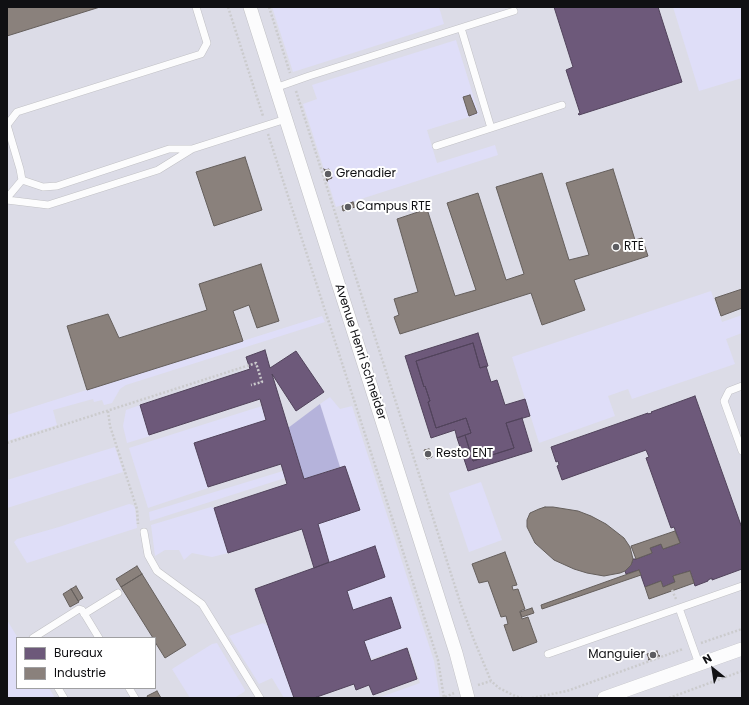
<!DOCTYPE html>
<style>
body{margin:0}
#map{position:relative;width:749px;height:705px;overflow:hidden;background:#ececf1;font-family:Poppins,sans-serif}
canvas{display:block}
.frame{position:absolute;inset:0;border:8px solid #101013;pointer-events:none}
.legend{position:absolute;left:16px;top:637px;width:140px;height:52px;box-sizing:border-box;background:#fff;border:1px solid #9f9fa1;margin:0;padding:5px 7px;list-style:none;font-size:12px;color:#101013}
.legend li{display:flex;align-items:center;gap:8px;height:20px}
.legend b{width:20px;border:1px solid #9f9fa1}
.north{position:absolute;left:693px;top:649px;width:40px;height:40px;-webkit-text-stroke:3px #fff;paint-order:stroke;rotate:330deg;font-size:11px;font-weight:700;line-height:16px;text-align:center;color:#101013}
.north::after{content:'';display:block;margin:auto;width:14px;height:18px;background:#101013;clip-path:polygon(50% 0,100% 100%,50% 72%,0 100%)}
</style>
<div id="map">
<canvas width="749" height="705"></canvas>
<div class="frame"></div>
<ul class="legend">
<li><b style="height:11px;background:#6d597a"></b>Bureaux</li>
<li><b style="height:11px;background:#8a817c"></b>Industrie</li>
</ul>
<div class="north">N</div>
</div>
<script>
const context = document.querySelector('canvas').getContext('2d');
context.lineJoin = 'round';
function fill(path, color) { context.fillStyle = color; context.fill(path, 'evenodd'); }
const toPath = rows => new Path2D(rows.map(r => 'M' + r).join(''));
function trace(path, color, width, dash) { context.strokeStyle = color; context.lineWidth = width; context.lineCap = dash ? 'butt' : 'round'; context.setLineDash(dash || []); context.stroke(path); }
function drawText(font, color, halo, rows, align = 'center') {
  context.font = font + ' Poppins,sans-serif'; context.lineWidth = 4; context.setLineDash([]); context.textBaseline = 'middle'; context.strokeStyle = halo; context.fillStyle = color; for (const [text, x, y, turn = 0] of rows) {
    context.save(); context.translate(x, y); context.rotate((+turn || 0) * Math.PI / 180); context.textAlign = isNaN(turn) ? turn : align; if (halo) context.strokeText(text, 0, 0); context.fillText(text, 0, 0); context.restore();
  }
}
fill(toPath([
 [7,7,742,7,742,698,7,698],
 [17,638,155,638,155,688,17,688]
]), '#dcdce7');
fill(toPath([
 [272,7,439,7,444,24,293,72],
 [673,7,742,7,742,78,699,91],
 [456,40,479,114,427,130,437,163,495,145,498,155,336,207,303,104,317,99,312,85],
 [711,291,722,322,742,315,742,333,726,339,735,364,632,399,628,389,608,396,615,416,539,443,512,357],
 [322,316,325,322,126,385,120,389,112,403,104,405,102,400,94,402,93,399,53,410,57,425,7,441,7,415],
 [330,397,340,409,352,406,434,661,440,698,378,698,420,683,408,647,371,659,364,641,401,628,391,597,353,610,347,591,385,577,375,547,329,562,318,524,360,510,345,466,340,467,320,404],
 [140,405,150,436,127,443,123,426,126,410],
 [262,406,266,420,194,443,208,488,148,508,129,448],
 [115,447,123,472,7,508,7,480],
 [283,471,285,478,150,521,149,512],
 [481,482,502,540,469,552,449,493],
 [129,504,133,505,135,508,137,528,27,563,14,542,17,539,59,527],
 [211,507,214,508,228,553,212,557,192,553,184,560,179,550,165,550,155,556,151,525],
 [7,620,18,638,17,638,17,688,49,688,55,698,9,698,7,697],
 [263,623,268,626,294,698,284,698,272,678,259,684,229,636],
 [217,643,245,690,244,692,234,698,190,698,172,669,212,644]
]), '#dfdef8');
fill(toPath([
 [320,404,340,467,304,479,288,428]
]), '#b5b3db');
const offices = toPath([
 [554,7,658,7,682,82,579,115,578,114,580,113,566,70,573,67,554,7],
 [478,333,488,366,480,368,473,343,416,361,424,387,425,386,430,401,428,402,436,428,466,418,471,433,457,438,455,430,431,438,405,356,478,333],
 [473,343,480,368,486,366,491,382,497,380,505,405,525,399,530,416,506,423,514,448,473,461,465,435,471,433,466,418,436,428,428,402,430,401,425,386,424,387,416,361,473,343],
 [265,350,270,368,296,351,324,392,296,411,272,374,304,479,345,466,360,510,318,524,329,562,314,568,302,529,228,553,214,508,287,484,281,464,208,487,194,443,266,420,260,399,149,435,140,405,250,369,246,357,265,350],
 [695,396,742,528,742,569,712,580,712,578,708,580,708,581,695,586,690,571,673,576,675,582,663,587,661,581,645,587,639,570,626,574,625,571,631,565,633,559,636,559,652,553,650,548,661,544,663,549,680,543,674,527,671,528,646,458,649,457,646,450,562,480,557,466,559,465,558,461,556,462,551,447,648,413,648,414,652,413,651,412,695,396],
 [522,418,532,451,468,471,457,438,465,435,473,461,514,448,506,423,522,418],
 [375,546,385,577,347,591,353,610,391,597,401,628,364,641,371,661,407,648,417,679,373,695,369,685,356,690,354,684,314,698,294,698,255,589,375,546]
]);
fill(offices, '#6d597a');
trace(offices, '#51435b', 1);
const industry = toPath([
 [7,7,100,7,7,36,7,7],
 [470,95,477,113,469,116,463,97,470,95],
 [245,157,262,210,214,226,196,172,245,157],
 [324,169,325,170,329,169,332,178,327,180,328,181,327,181,324,169],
 [613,169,635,240,642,238,648,256,574,280,585,310,542,325,531,293,400,334,394,317,399,315,394,299,418,292,397,219,427,209,455,296,476,290,447,203,478,193,506,280,524,274,496,187,542,173,569,260,589,255,566,183,613,169],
 [353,202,355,207,343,211,342,206,353,202],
 [261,264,279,321,257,328,249,305,233,311,243,341,87,390,67,326,108,314,119,338,207,310,199,284,261,264],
 [742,289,742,308,721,316,715,298,742,289],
 [429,449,432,457,427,459,424,450,429,449],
 [545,507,553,507,578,511,591,516,606,524,624,538,630,547,633,559,631,565,625,571,620,573,604,576,587,573,574,569,554,560,535,543,527,527,527,520,530,513,539,509,545,507],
 [675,531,680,543,663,549,661,544,650,548,652,553,636,559,631,546,675,531],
 [505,552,517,585,512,586,513,590,518,589,525,609,520,611,520,612,522,619,528,617,537,642,513,651,504,625,508,624,506,616,501,617,488,581,479,583,472,564,505,552],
 [137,566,142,574,121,587,116,579,137,566],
 [639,570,641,575,542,609,541,605,639,570],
 [690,571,694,583,649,599,645,587,661,581,663,587,675,582,673,576,690,571],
 [142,574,186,645,165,658,155,642,155,638,153,638,121,587,142,574],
 [76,586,83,598,78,601,71,589,76,586],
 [71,589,79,602,70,607,63,594,71,589],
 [532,608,534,613,522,617,520,612,532,608],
 [657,651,658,655,660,656,648,660,649,659,647,654,657,651],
 [157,691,161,698,148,698,147,696,157,691]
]);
fill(industry, '#8a817c');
trace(industry, '#655f5c', 1);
const lane = toPath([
 [461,28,491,128],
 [275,88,309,76,514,11],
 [436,146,562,105],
 [22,180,43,187,57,186,169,149,192,149],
 [7,198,22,180,20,169,7,125,17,112,201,54,207,43,196,7],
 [7,200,48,205,158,170,192,149,286,119],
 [742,386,729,391,724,401,742,451],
 [144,532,148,555,157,571,202,604,260,698],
 [679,608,699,664],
 [84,614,118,593],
 [33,638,79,609,82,610,99,638],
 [548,654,742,586],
 [58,688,64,698],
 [129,688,135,698]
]);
const street = toPath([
 [250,7,456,653,468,698],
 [604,698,742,649]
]);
trace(lane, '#c1c1c5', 8);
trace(street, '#c1c1c5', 14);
trace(toPath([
 [228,7,263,116],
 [269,7,290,73],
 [296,91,461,605,474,640,491,681,499,688,515,696,522,698],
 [268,134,438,660,444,698],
 [108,411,110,426,137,509,138,524],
 [7,443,256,363,262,382,251,385],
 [672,590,676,599],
 [701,643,742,629],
 [478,685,491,681],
 [445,697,454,693],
 [532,698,567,691,683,649],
 [669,698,742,671]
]), '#cbcbcd', 2.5, [2, 2]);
trace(lane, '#fcfcfd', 7);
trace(street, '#fcfcfd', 13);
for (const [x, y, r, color] of [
 [328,174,4,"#5d5d61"],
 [348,207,4,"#5d5d61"],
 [616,247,4,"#5d5d61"],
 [428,454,4,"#5d5d61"],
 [653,655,4,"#5d5d61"]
]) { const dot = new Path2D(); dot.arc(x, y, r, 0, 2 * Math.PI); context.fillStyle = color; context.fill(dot); trace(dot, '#fff', 1.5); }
drawText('12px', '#101013', '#fff', [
 ["Grenadier",336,174],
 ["Campus RTE",356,207],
 ["RTE",624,247],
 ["Resto ENT",436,454],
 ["Manguier",645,655,"right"]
], 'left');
drawText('12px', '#101013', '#fff', [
 ["Avenue Henri Schneider",360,352,72]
]);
</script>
